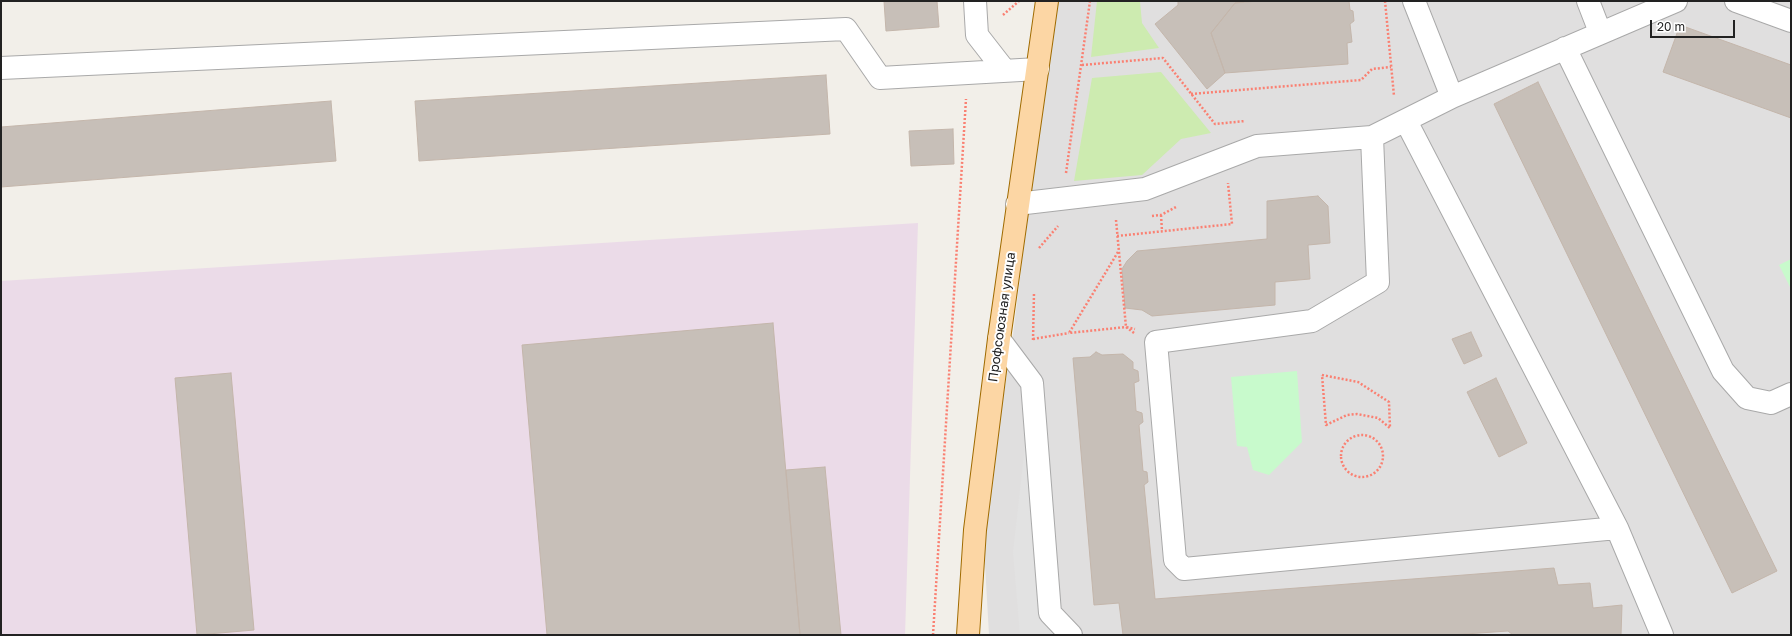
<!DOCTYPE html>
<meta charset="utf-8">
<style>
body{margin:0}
#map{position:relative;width:1792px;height:636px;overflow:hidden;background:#f2efe9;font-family:"Golos Text",sans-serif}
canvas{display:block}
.frame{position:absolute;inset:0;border:2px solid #222;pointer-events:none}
.scale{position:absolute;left:1650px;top:20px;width:85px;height:18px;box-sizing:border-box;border:2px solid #222;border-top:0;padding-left:5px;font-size:12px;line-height:14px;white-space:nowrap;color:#222;-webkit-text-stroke:3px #fff;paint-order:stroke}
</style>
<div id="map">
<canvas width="1792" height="636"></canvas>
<div class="frame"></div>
<div class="scale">20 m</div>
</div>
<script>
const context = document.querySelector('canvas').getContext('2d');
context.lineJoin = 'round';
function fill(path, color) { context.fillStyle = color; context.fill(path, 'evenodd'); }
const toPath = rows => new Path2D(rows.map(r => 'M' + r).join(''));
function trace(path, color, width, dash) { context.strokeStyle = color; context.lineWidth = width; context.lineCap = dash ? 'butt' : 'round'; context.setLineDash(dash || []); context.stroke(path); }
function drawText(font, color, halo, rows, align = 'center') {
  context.font = font + ' "Golos Text",sans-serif'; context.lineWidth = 4; context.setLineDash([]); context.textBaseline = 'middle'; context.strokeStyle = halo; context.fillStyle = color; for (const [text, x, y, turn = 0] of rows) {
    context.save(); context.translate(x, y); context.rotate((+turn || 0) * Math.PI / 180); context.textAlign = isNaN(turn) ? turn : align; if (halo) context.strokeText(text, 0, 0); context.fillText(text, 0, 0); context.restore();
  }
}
fill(toPath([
 [1054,1,1791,1,1791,635,989,635,983,529,1013,335]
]), '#e0dfdf');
fill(toPath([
 [918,223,905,635,1,635,1,281]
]), '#ebdbe8');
fill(toPath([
 [1097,1,1140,1,1142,23,1159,48,1091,57],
 [1161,72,1211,133,1181,139,1142,175,1074,181,1092,78]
]), '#cdebb0');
fill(toPath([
 [1791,259,1791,289,1779,265],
 [1297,371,1302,442,1269,475,1253,470,1247,447,1237,446,1231,377]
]), '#c8facc');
fill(toPath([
 [1032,383,1050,613,1071,635,1020,635,1013,552]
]), '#e2e2e2');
const building = toPath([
 [884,1,937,1,939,27,886,31,884,1],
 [1178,1,1244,1,1244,2,1235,3,1211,33,1225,73,1207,89,1155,24,1178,5,1178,1],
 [1259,1,1349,1,1350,10,1353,11,1354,21,1350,24,1352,42,1347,43,1348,64,1225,73,1211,33,1235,3,1259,1],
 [1680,25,1791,65,1791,118,1663,72,1680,25],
 [826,75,830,134,419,161,415,101,826,75],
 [1538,82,1777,571,1732,593,1494,104,1538,82],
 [331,101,336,161,1,187,1,127,331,101],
 [953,129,954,164,911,166,909,131,953,129],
 [1318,196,1328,206,1330,243,1308,245,1310,279,1275,282,1275,305,1152,316,1142,310,1125,308,1122,269,1127,261,1137,251,1267,239,1267,201,1318,196],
 [773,323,800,635,547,635,522,345,773,323],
 [1471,332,1482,356,1464,364,1452,339,1471,332],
 [1096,352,1102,355,1123,354,1133,362,1133,369,1138,371,1139,381,1134,383,1136,411,1142,413,1143,422,1139,425,1143,471,1147,472,1148,482,1144,485,1155,599,1554,568,1558,585,1590,583,1593,608,1622,605,1621,635,1513,635,1508,631,1451,635,1123,635,1119,603,1094,605,1073,358,1090,357,1096,352],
 [231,373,254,630,197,635,175,378,231,373],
 [1496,378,1527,443,1499,457,1467,392,1496,378],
 [825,467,841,635,800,635,786,470,825,467]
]);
fill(building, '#c7bfb8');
trace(building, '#c4b6ab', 1);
const minor = toPath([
 [975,1,977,35,1005,71],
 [1414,1,1452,97],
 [1588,1,1600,32],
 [1736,1,1791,21],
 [1565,48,1723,371,1747,398,1771,403,1791,394],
 [1,68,846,29,880,78,1038,69],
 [1406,121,1617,528],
 [1372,137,1378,282,1312,321,1156,342,1175,560,1184,569,1617,528,1662,635],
 [1017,204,1145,189,1257,146,1372,137,1452,97,1676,1],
 [999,339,1032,383,1050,613,1071,635]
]);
const major = toPath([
 [968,635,975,530,999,339,1047,1]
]);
trace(minor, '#a9a9a9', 24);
trace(major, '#a06b00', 24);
trace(toPath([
 [1385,1,1394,96],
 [1003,15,1019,1],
 [1082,65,1163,58,1215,124,1245,121],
 [1191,94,1361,80,1372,69,1391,67],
 [1066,173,1090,1],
 [1161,215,1162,231],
 [1152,216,1161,215,1176,207],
 [1116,220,1126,327,1135,329],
 [1117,236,1232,224,1228,183],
 [1039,248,1058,226],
 [1118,252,1069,333,1126,327,1134,333],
 [1033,339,1069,333],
 [1033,340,1034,293],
 [1322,375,1358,382,1389,402,1390,428,1378,418,1357,414,1347,415,1326,425,1322,375],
 '1341 456a21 21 0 1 1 42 0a21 21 0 1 1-42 0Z',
 [933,635,966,99]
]), '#fa8072', 2.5, [2, 2]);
trace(minor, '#fff', 22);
trace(major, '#fcd6a4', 22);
drawText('13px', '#222', '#fff', [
 ["Профсоюзная улица",1002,317,-82]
]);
</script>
